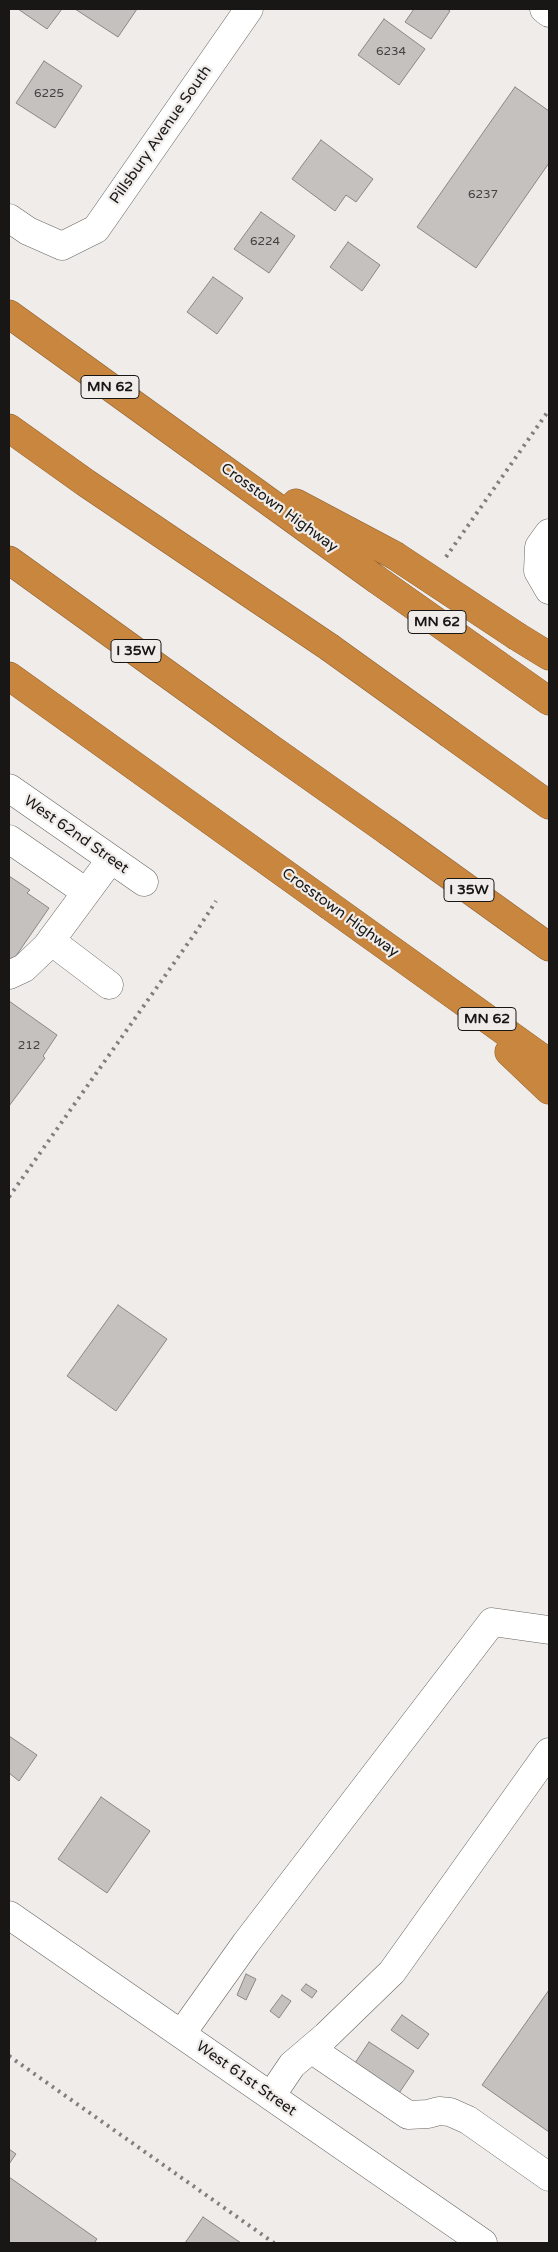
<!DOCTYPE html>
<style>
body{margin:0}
#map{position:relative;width:558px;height:2252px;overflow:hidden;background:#efece9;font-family:"Varela Round",sans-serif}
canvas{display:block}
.frame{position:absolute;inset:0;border:10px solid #181716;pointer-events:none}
</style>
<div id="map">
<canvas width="558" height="2252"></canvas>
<div class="frame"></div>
</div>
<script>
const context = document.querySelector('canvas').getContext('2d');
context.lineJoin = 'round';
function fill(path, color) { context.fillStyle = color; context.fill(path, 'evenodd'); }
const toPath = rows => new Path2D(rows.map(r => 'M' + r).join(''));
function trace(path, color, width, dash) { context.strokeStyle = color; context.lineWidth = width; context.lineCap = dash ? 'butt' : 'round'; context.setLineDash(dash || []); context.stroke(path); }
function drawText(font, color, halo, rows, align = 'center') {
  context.font = font + ' "Varela Round",sans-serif'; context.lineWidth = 4.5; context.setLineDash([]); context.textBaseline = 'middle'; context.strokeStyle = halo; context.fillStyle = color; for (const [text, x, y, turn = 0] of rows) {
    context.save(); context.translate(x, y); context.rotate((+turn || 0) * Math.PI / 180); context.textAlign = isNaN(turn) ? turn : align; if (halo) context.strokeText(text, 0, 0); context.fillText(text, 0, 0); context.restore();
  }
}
const building = toPath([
 [18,9,62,9,47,29,18,9],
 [75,9,137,9,118,37,75,9],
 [414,9,447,9,450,11,431,39,405,22,414,9],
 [384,19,425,49,399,85,358,55,384,19],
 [44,61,82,86,55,128,16,103,44,61],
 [515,87,549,111,549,163,476,268,417,227,515,87],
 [321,140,373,179,356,202,346,195,335,211,292,179,321,140],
 [261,212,295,236,269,273,234,249,261,212],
 [348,242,380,265,362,291,330,267,348,242],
 [213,277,243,298,217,334,187,312,213,277],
 [9,876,30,890,27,893,49,908,9,966,9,876],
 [9,1001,57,1035,43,1056,45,1058,9,1106,9,1001],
 [118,1305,167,1339,116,1411,67,1376,118,1305],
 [9,1736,37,1755,19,1781,9,1773,9,1736],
 [101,1797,150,1831,107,1893,58,1859,101,1797],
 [246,1974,256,1979,246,2000,237,1995,246,1974],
 [306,1984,317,1991,312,1998,301,1990,306,1984],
 [549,1990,549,2132,482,2085,549,1990],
 [282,1995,291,2001,279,2018,270,2011,282,1995],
 [402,2015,429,2034,418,2049,391,2030,402,2015],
 [369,2042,414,2071,393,2102,349,2072,369,2042],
 [9,2149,16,2154,9,2164,9,2149],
 [9,2177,97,2239,94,2243,9,2243,9,2177],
 [203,2217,241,2243,185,2243,203,2217]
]);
fill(building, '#c4c1be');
trace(building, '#8a8785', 1);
const minor = toPath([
 [544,9,549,13],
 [9,218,28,231,62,246,96,229,249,9],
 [549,533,539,547,538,571,549,590],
 [9,788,144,882],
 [9,839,86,892],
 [51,941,109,985],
 [9,975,24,968,46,947,111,859],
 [9,1915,483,2243],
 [182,2033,246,1943,492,1622,549,1630],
 [311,2049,408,2115,428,2114,439,2111,450,2112,468,2120,549,2177],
 [271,2096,292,2065,326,2036,392,1972,549,1752]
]);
const highway = toPath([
 [9,314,376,579],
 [9,428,86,483,329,647],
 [296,503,394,555],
 [9,560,263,743],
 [518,637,549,656],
 [498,665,549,701],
 [9,676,210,820],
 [450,734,549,805],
 [389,832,549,947],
 [330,906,549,1063],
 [509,1052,549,1090]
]);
trace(minor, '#696664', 29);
trace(highway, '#8a5f31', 29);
trace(minor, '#fff', 28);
trace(highway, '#c8863f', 28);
trace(toPath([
 [446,557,549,410],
 [9,1197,198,929,216,901],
 [9,2056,274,2243]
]), '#817f7d', 4, [2.5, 5]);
const highwayBridge = toPath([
 [394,555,518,637],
 [376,579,498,665],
 [329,647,450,734],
 [263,743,389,832],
 [210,820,330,906]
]);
trace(highwayBridge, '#8a5f31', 29, []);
trace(highwayBridge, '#c8863f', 28);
drawText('12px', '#434240', null, [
 ["6234",391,52],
 ["6225",49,94],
 ["6237",483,195],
 ["6224",265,242],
 ["212",29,1046]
]);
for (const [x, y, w] of [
 [110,387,58],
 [437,622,58],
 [136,651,50],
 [469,890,50],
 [487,1019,58]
]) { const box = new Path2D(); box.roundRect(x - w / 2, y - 11.5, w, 23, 4); context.fillStyle = '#efece9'; context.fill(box); trace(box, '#181716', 1); }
drawText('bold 14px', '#181716', null, [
 ["MN 62",110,387],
 ["MN 62",437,622],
 ["I 35W",136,651],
 ["I 35W",469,890],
 ["MN 62",487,1019]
]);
drawText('15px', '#181716', '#efece9', [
 ["Pillsbury Avenue South",161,135,-55],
 ["Crosstown Highway",279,508,36],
 ["West 62nd Street",76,835,35],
 ["Crosstown Highway",340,913,36],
 ["West 61st Street",246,2079,35]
]);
</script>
